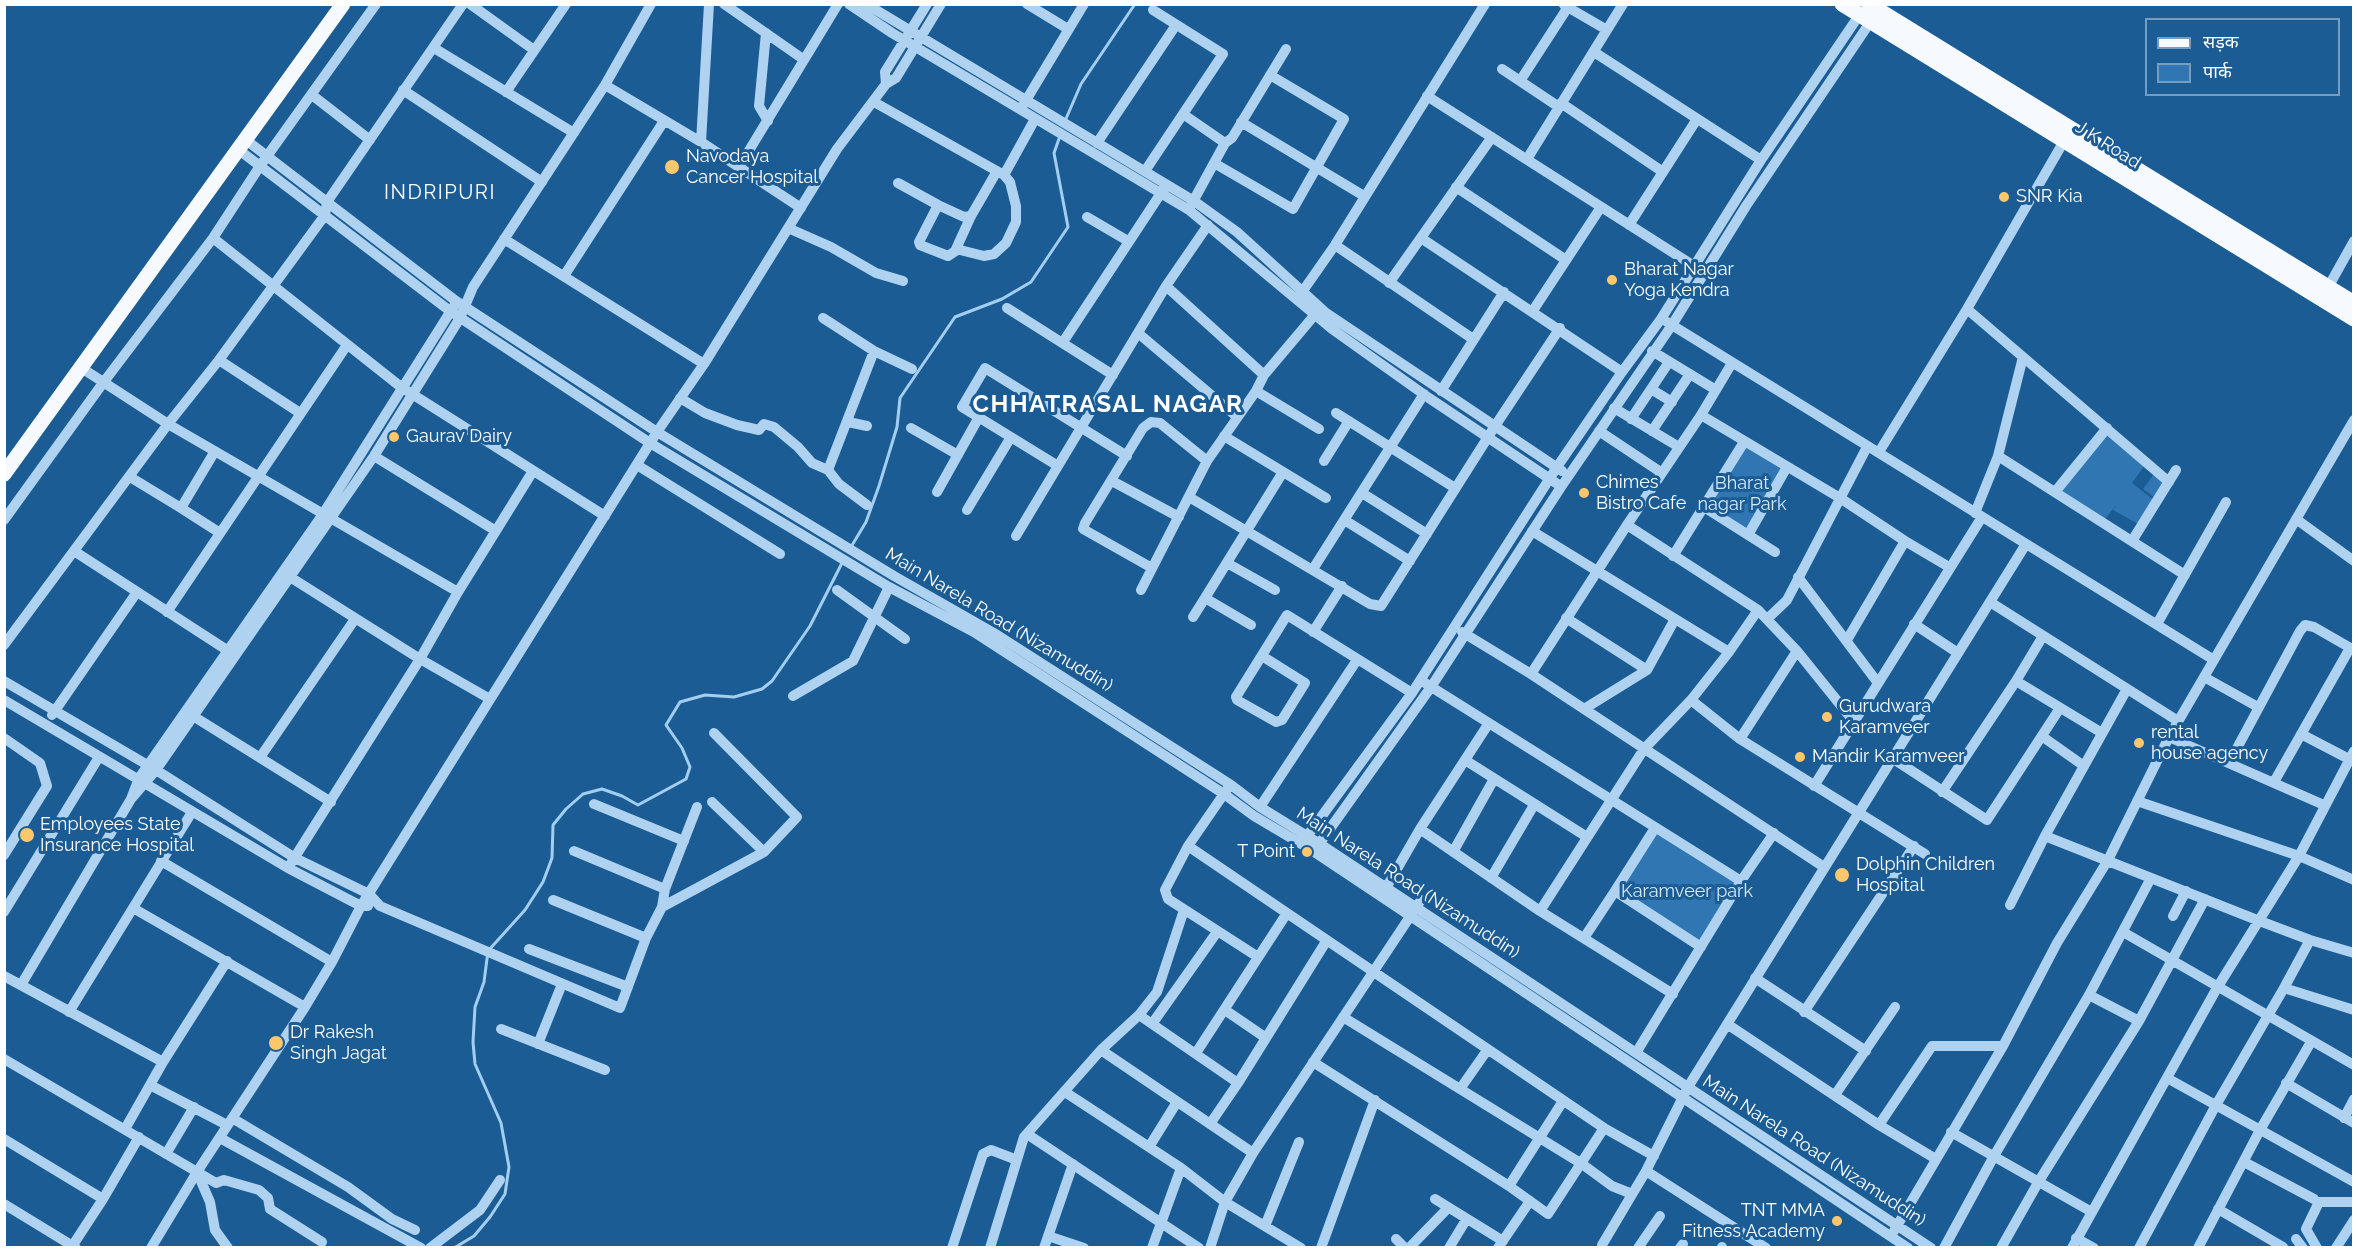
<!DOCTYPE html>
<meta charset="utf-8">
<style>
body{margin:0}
#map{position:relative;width:2358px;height:1252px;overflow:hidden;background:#1b5c95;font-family:Raleway,"Noto Sans Devanagari",sans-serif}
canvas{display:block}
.frame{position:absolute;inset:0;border:6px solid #fff;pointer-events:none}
.legend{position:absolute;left:2145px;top:18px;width:195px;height:78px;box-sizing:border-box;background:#1b5c95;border:2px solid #769dbf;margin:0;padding:8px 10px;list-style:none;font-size:18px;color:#fff}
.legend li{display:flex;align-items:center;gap:12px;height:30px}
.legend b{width:30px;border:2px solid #769dbf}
</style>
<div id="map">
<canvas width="2358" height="1252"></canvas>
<div class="frame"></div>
<ul class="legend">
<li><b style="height:8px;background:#f6faff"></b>सड़क</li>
<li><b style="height:16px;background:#2f76b3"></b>पार्क</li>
</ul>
</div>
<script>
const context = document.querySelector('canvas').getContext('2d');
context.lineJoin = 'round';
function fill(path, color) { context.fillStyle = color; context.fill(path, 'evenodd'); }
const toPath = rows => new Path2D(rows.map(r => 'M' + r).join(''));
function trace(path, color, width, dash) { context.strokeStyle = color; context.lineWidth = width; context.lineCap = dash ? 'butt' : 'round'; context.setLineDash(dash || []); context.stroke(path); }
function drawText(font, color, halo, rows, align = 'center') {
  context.font = font + ' Raleway,sans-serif'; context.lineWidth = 6; context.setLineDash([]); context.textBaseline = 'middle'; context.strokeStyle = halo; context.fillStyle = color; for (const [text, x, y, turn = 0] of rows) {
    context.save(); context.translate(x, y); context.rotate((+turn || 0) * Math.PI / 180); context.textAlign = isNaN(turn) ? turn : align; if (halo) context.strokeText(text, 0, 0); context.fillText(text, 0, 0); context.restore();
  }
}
fill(toPath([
 [2106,431,2145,465,2132,483,2155,501,2140,525,2113,510,2117,504,2105,519,2059,491],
 [1746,446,1783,468,1747,530,1709,506],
 [2156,471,2169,482,2158,500,2143,489],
 [1657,833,1737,882,1701,942,1621,890]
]), '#2f76b3');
trace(toPath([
 [1065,121,1081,84,1135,4],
 [851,547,866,522,879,486,897,427,900,398,955,317,1002,299,1031,282,1068,227,1054,153,1060,136],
 [454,1248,474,1236,490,1217,505,1194,509,1167,501,1123,475,1064,473,1042,475,1007,484,982,488,951,525,910,543,882,552,858,553,825,566,809,583,794,602,789,622,796,638,805,686,779,690,767,682,748,666,725,680,702,705,695,734,697,762,689,772,681,810,626,842,563]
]), '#a1cef1', 3);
trace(toPath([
 [470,4,534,50],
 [724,4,803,59],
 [849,4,892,33,1189,210,1332,329,1429,398,1556,483],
 [866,4,1194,201,1237,232,1326,313,1562,471],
 [1027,4,1068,29],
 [1564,5,1607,30],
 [766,33,759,106,768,121],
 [434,48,574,133],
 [1594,52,1761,160],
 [1502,69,1559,107],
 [1520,81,1568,7],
 [886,84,885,72,927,4],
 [605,85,701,142,801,208],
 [403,90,542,182],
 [506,92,566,4],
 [312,95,370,140],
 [1427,96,1694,266],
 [874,102,1004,175,1010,182,1016,206,1016,222,1006,243,994,254,984,256,956,249,971,216],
 [1561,103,1663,172],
 [1022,107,1084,4],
 [1183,114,1225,143],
 [1241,122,1364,196],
 [246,140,456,301,657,432,894,576,994,633,1231,785,1260,807,1320,844,1931,1248],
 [701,142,709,4],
 [1097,143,1176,25],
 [239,150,450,311,650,443,889,587,974,632,1224,794,1254,816,1313,851,1908,1248],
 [1527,159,1623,4],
 [1214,163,1293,209,1344,119,1270,75],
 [739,167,838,4],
 [1145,171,1223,54,1153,10],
 [1004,175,1035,119],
 [898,183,938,205,919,242,920,245,948,256,957,250],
 [1456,187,1566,260],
 [938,205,964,217,971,216,997,171],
 [1190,207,1225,143,1232,138,1286,49],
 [1087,217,1128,241],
 [1629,225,1697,119],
 [788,228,831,247,876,273,903,281],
 [213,238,401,387,605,516],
 [1421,238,1622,372],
 [504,239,704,364],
 [1335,245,1473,339],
 [564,276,664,121],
 [1389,283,1492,137],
 [1166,286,1264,375],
 [2326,291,2354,241],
 [1300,295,1335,245,1485,4],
 [1007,308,1113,375],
 [1967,309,2169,482],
 [1532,312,1601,207],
 [823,318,874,351,912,369],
 [1667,322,2214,660],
 [1138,333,1236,416],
 [1063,342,1165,187],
 [1652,351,1716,390],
 [219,360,300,413],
 [80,367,168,424,458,592],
 [1651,389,1672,402],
 [1256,391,1319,429],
 [1441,391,1504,292],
 [680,398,705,413,737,425,759,430,764,424,774,427,798,447,812,463,828,470,839,484,867,505],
 [1614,408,1679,447],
 [1336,413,1455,488],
 [1701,415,1840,498,1905,541,1949,567],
 [1631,419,1669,362],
 [848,422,867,426],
 [911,428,958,455],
 [1599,431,1662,473],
 [1652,431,1690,374],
 [1224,436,1326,498],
 [1879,452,1967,309,2064,141],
 [374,456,496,531],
 [1998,456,2185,575],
 [1324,461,1349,421],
 [637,465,780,554],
 [1058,466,962,407,985,368,1127,456],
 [828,470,874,351],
 [130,477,181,508,215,451],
 [1112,481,1179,517],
 [937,492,979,417],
 [2055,492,2107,428],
 [1362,493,1427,534],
 [1189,497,1370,604,1381,606,1495,426,1560,328],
 [1704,507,1775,552],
 [181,508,220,533],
 [967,510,1011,437],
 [1975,513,1998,456,2023,357],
 [2296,519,2354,561],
 [4,520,103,383,213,238,260,166,376,4],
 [1346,521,1410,561],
 [1627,525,1758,610,1797,651,1855,723],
 [1532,531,1729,652],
 [1748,535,1787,467],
 [1016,536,1166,286,1208,225],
 [2132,541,2176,470],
 [74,551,233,654],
 [1673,556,1744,442],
 [1227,563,1275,590],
 [1152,568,1083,529,1085,523,1143,428,1151,422,1160,423,1207,461],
 [1313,569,1424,394],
 [290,577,420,659,490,699],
 [1798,577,1878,683],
 [837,590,905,639],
 [1141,590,1207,461,1256,391,1264,375,1318,311],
 [1990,602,2178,721],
 [167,612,347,345],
 [1193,617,1205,598],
 [1566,618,1647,670],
 [1767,619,1787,600,1867,447],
 [1914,624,1958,653],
 [2157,624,2226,502],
 [1251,625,1205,598,1283,472],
 [1313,632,1342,586],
 [1462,632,1531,674,1824,867],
 [1847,640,1905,541],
 [4,645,168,424,219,360,325,215,327,202,463,4],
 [1262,656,1305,683,1282,720,1276,722,1237,700,1236,697,1287,615,1412,693],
 [1531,674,1627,525,1701,415,1732,363],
 [2204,677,2258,707],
 [4,681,156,770,295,858,369,894,380,906,620,1008,646,938,662,907,665,889,697,807],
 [2016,681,2102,733],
 [1425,683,1741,881],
 [793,696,853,661,889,587],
 [4,700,288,868,361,906,368,906],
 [1691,700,1740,739,1925,854],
 [1584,709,1647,670,1675,619],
 [52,715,137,592],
 [193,716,331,802],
 [2301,734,2349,759],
 [2043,737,2084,766],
 [2169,737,2324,805],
 [4,738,40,763,47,786,4,855],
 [1740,739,1797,651],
 [261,756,355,619],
 [1892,758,1987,820,2060,708],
 [1465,760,1587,837],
 [2229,763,2300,631,2305,625,2314,627,2354,650],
 [2274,782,2350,648],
 [1814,786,1982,517],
 [1228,788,1188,846,1165,890,1168,899,1258,957],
 [1942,792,2016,681,2043,636],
 [131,799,156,770,374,456,460,318,473,287,605,85,651,4],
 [2137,801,2299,856,2354,880],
 [712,802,764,852],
 [594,804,684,841],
 [1260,807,1357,660],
 [1655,828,1615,891,1701,947],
 [1420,829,1540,911,1673,994],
 [2045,836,2257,920,2310,940,2354,953],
 [1305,839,1412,693,1557,467,1622,372,1661,319,1761,160,1862,11],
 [1188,846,1604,1128,1548,1214,1509,1186,1313,1062],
 [1317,847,1431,687,1561,487,1672,325,1746,206,1873,18],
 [574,851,665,889],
 [1453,852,1494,779],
 [161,861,332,962],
 [288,868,420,659,458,592,533,471],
 [1491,878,1534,805],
 [1386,888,1420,829,1489,723],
 [553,900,646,938],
 [2010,905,2045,836,2127,689],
 [662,907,764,852,797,817,714,733],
 [133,908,305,1007],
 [1540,911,1644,749,1691,700,1729,652,1758,610],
 [4,912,99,757],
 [2173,916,2186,891],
 [2123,932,2354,1065],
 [1584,938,1615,891],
 [529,949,628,987],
 [4,976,163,1062],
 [1755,978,1866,1051],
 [21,985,131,799,139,778,323,514,454,306],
 [2284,988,2354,1010],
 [2089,995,2139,1021],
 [1225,1010,1266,1038],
 [69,1012,192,812],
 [1804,1012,1914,846],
 [1139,1015,1238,1083],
 [1343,1017,1582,1164,1612,1186,1632,1194],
 [1152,1024,1217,932],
 [1727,1024,1879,1125,1936,1159],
 [501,1029,605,1070],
 [538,1044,562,984],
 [1101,1050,1253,1153],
 [1196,1053,1287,913],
 [1636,1053,1741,881,1774,833],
 [4,1059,216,1183,224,1180,259,1190,268,1198,270,1209,322,1242],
 [2167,1078,2354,1182],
 [2286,1083,2354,1123],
 [150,1085,227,1125],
 [1460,1089,1488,1049],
 [1065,1092,1181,1168,1225,1202,1301,1248],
 [1835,1095,1895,1007],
 [232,1118,348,1187,392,1219,415,1230],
 [2344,1118,2354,1099],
 [1210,1124,1238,1083,1327,940],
 [1879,1125,1932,1046,2003,1046],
 [1604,1128,1654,1156],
 [125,1129,163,1062,227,961],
 [1951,1132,2090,1211],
 [1027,1134,1199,1248],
 [220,1138,421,1248],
 [4,1139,103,1199],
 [1149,1147,1177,1102],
 [166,1154,194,1107],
 [2244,1162,2314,1199],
 [1646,1171,1766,1248],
 [197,1172,210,1202,215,1230,228,1248],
 [1509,1186,1563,1101],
 [1435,1199,1503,1241],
 [4,1204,76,1248],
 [2218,1209,2283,1247],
 [1265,1226,1299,1142],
 [1894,1231,2003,1046,2057,943,2108,860,2169,737,2354,420],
 [1048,1236,1084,1248],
 [2076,1238,2094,1248],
 [1396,1239,1405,1248],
 [2296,1239,2303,1248],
 [71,1248,103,1199,139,1137],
 [151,1248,197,1172,305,1007,332,962,361,906,657,432,704,364,837,149,886,84,896,78,941,4],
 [430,1248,480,1210,500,1180],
 [952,1248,983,1154,991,1150,1017,1160],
 [990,1248,1024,1137,1101,1050,1139,1015,1157,992,1184,910],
 [1044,1248,1073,1164],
 [1152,1248,1181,1168],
 [1210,1248,1225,1202,1253,1153,1421,900],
 [1321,1248,1375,1100],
 [1409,1248,1448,1208],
 [1449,1248,1466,1220],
 [1498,1248,1530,1201],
 [1602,1248,1602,1245,1646,1171,1688,1087,2026,544],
 [1638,1248,1660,1216],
 [1680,1248,1683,1244],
 [1722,1248,1722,1247],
 [1944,1248,1994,1156,2089,995,2151,878],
 [2001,1248,2039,1181,2139,1021,2205,899],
 [2072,1248,2217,988,2299,856,2354,751],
 [2139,1248,2216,1105,2284,988,2310,940],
 [2198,1248,2260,1130,2311,1042],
 [2317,1248,2306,1229,2319,1202,2354,1202],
 [2336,1248,2354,1220]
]), '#aed2ef', 10);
trace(toPath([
 [1842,4,2354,319],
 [1869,4,2354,303],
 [4,474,343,4]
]), '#f6faff', 15);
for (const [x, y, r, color] of [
 [672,167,8,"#ffc76c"],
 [2004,197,6,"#ffc76c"],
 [1612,280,6,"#ffc76c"],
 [394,437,6,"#ffc76c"],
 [1584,493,6,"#ffc76c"],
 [1827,717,6,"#ffc76c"],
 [2139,743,6,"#ffc76c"],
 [1800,757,6,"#ffc76c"],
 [27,835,8,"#ffc76c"],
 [1307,852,6,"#ffc76c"],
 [1842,875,8,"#ffc76c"],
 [276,1043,8,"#ffc76c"],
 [1837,1221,6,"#ffc76c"]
]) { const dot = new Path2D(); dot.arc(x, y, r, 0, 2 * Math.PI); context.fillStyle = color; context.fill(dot); trace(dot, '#1b5c95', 2); }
drawText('18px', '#fff', '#1b5c95', [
 ["J K Road",2108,145,32],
 ["Main Narela Road (Nizamuddin)",999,620,31],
 ["Main Narela Road (Nizamuddin)",1408,883,33],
 ["Main Narela Road (Nizamuddin)",1814,1151,33]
]);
drawText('18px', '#fff', '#1b5c95', [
 ["Navodaya",686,157],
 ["Cancer Hospital",686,178],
 ["SNR Kia",2016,197],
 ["Bharat Nagar",1624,270],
 ["Yoga Kendra",1624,291],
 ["Gaurav Dairy",406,437],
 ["Chimes",1596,483],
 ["Bistro Cafe",1596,504],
 ["Gurudwara",1839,707],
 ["Karamveer",1839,728],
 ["rental",2151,733],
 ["house agency",2151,754],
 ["Mandir Karamveer",1812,757],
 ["Employees State",40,825],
 ["Insurance Hospital",40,846],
 ["T Point",1295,852,"right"],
 ["Dolphin Children",1856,865],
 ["Hospital",1856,886],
 ["Dr Rakesh",290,1033],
 ["Singh Jagat",290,1054],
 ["TNT MMA",1825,1211,"right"],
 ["Fitness Academy",1825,1232,"right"]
], 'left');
drawText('18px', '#d4e9fb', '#1b5c95', [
 ["Bharat",1742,484],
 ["nagar Park",1742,505],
 ["Karamveer park",1687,892]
]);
context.letterSpacing = '1.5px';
drawText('20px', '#fff', '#1b5c95', [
 ["INDRIPURI",440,193]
]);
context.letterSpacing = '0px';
context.letterSpacing = '1.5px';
drawText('bold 24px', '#fff', '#1b5c95', [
 ["CHHATRASAL NAGAR",1108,405]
]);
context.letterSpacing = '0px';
</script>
